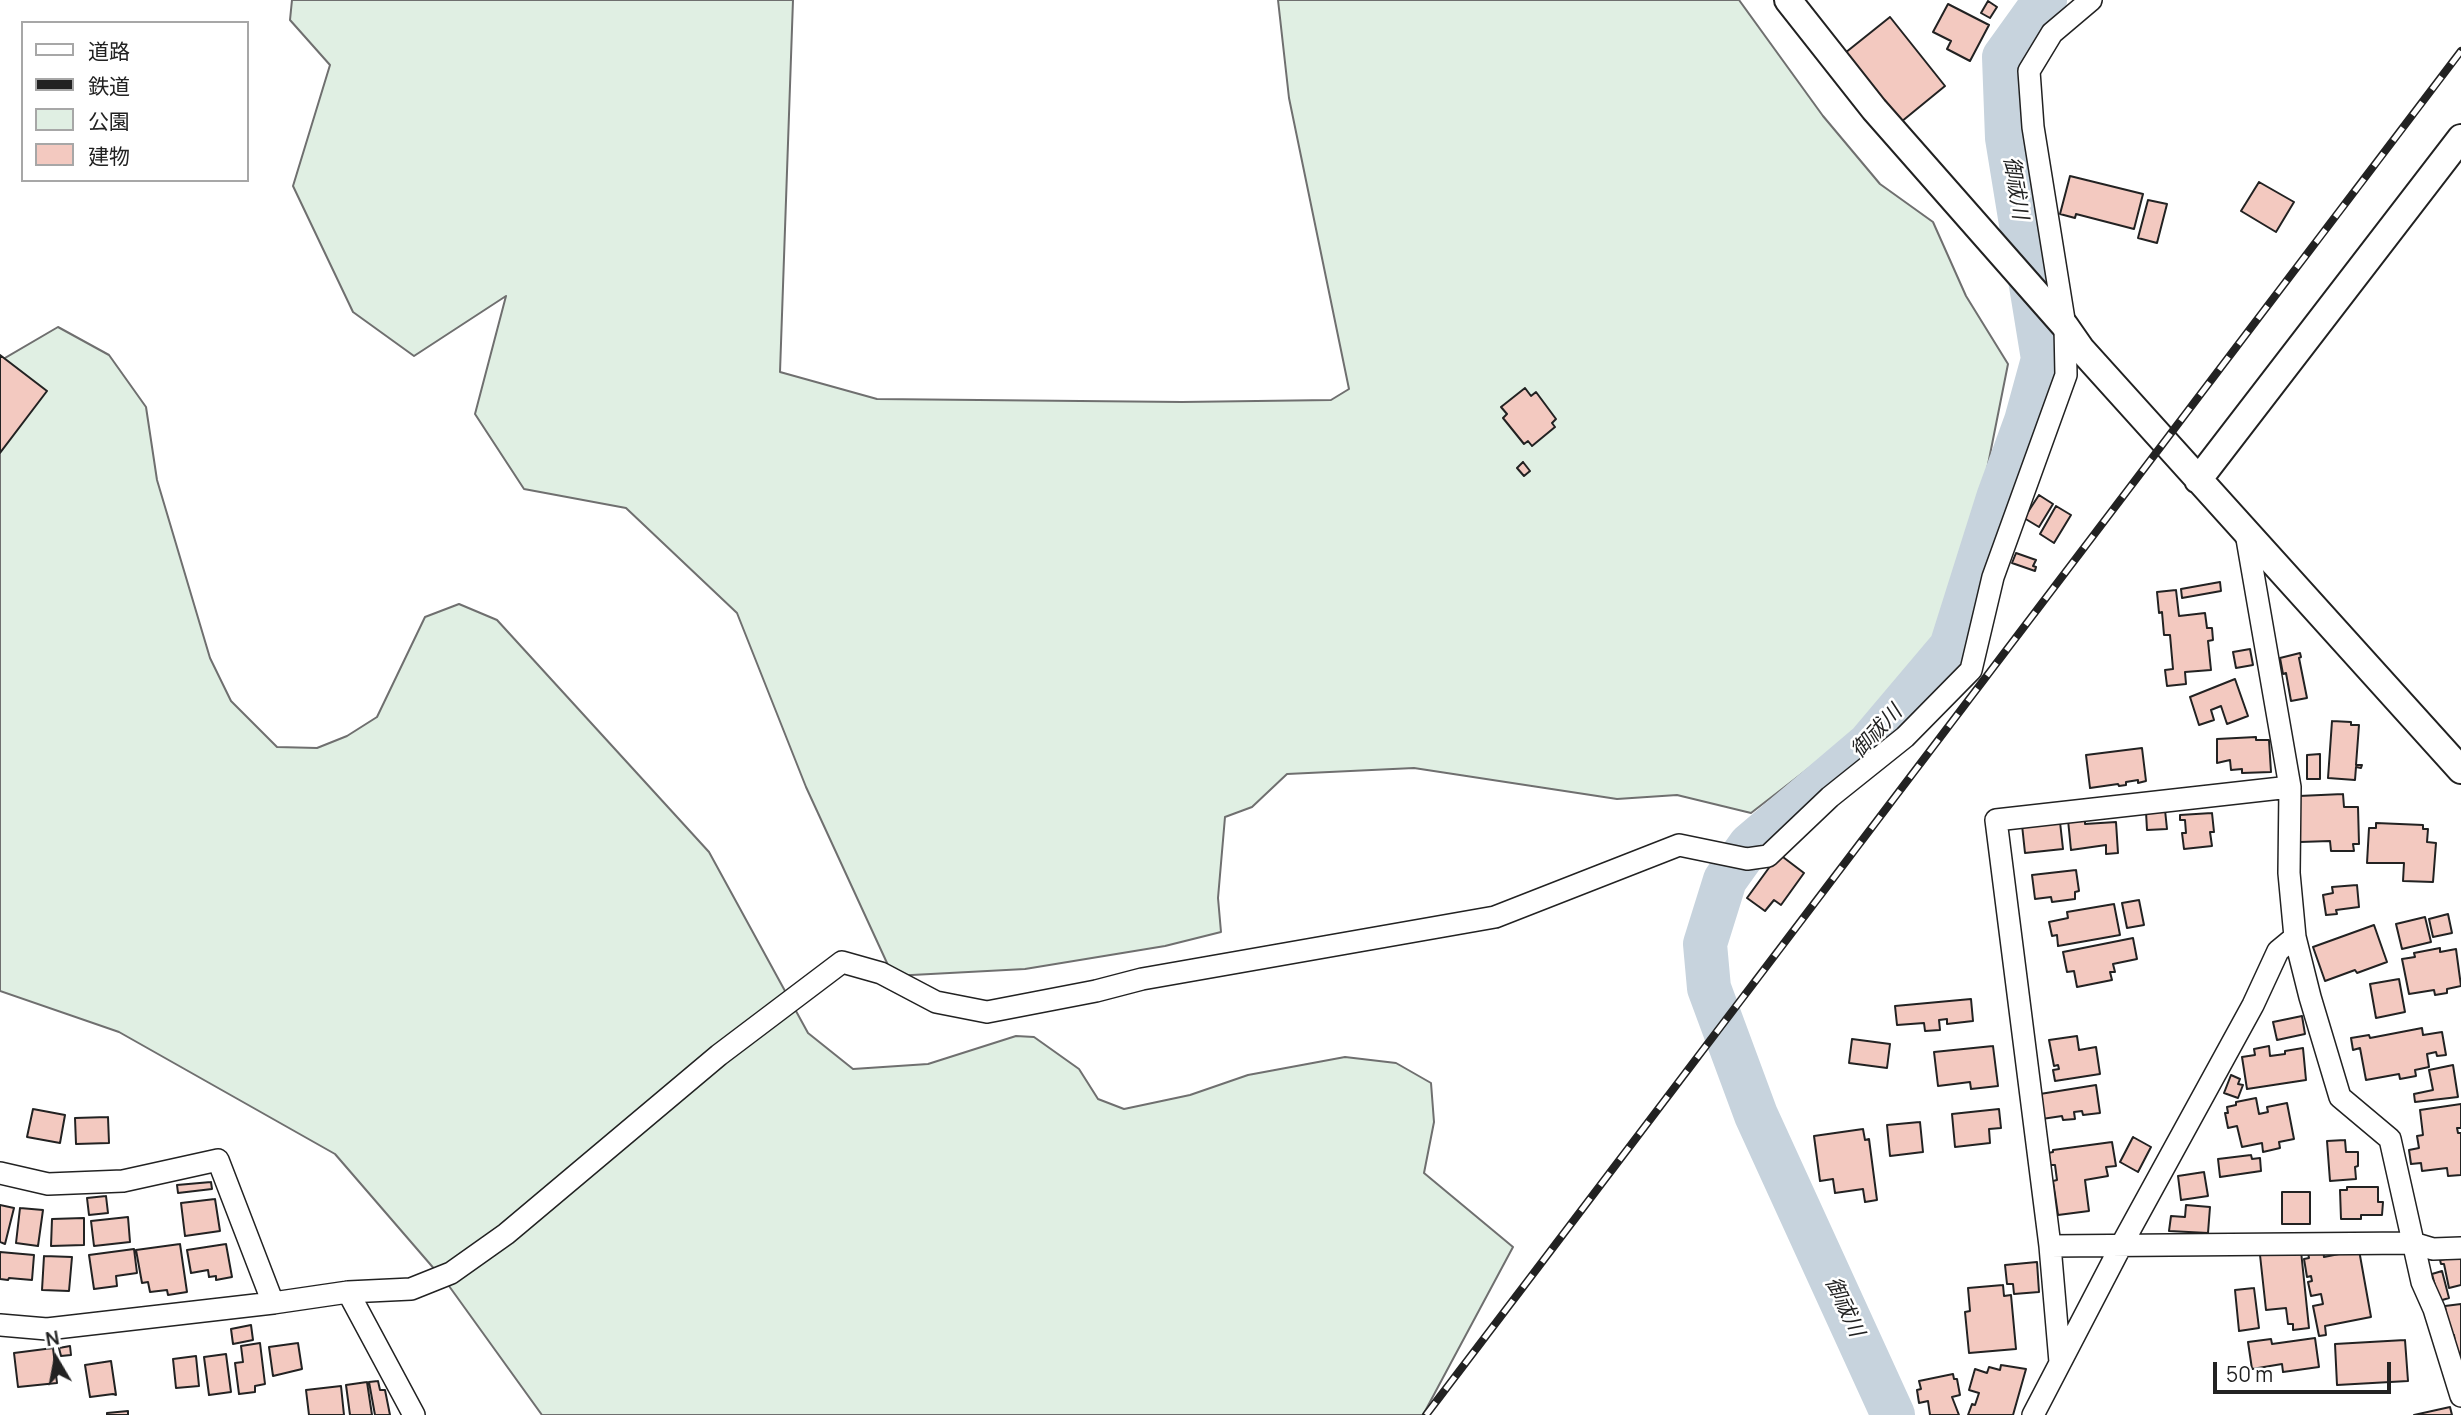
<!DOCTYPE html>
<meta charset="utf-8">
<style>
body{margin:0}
#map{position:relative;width:2461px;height:1415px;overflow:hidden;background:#fff;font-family:Manrope,"Noto Sans JP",sans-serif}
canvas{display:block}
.legend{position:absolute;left:21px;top:21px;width:228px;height:161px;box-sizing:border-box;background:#fff;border:2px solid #a7a7a7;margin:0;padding:9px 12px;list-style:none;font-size:21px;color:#222}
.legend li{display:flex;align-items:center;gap:14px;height:35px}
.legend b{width:35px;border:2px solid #a7a7a7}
.north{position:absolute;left:21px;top:1324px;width:70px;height:70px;-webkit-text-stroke:5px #fff;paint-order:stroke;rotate:350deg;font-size:19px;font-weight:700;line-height:28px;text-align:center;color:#222}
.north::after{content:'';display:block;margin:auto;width:24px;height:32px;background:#222;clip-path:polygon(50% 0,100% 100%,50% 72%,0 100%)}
.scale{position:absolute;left:2213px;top:1362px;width:178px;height:32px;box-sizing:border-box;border:4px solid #222;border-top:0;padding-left:9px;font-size:21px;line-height:24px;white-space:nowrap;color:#222;-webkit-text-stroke:5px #fff;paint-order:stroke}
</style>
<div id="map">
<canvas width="2461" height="1415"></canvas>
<ul class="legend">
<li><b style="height:9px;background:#fff"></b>道路</li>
<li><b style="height:9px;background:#222"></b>鉄道</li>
<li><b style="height:19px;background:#e0efe3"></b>公園</li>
<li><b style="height:19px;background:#f3c9c0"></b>建物</li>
</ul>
<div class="north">N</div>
<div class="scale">50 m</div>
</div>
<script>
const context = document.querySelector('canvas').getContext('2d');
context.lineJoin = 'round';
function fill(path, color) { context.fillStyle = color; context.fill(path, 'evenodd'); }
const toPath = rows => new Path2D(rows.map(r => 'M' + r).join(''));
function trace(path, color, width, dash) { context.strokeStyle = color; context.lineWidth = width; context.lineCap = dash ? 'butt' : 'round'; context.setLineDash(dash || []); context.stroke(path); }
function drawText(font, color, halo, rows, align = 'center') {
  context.font = font + ' Manrope,"Noto Sans JP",sans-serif'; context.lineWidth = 5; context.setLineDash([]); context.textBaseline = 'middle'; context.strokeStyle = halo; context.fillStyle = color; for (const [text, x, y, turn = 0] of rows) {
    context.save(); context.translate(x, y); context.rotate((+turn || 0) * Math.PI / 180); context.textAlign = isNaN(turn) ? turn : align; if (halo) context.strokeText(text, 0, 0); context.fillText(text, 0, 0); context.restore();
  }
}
const green = toPath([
 [292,0,793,0,780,372,877,399,1182,402,1331,400,1349,389,1289,98,1278,0,1739,0,1823,116,1880,184,1933,222,1966,296,2008,364,1973,540,1935,645,1875,717,1751,813,1677,795,1617,799,1414,768,1287,774,1252,807,1225,817,1218,898,1221,932,1165,946,1025,969,893,976,806,787,737,613,626,508,524,489,475,414,506,296,414,356,353,312,293,186,330,65,290,20,292,0],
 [58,327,109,355,146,407,157,480,210,658,231,701,277,747,317,748,347,736,377,717,425,617,459,604,497,620,709,852,808,1033,853,1069,928,1064,1016,1036,1034,1037,1079,1069,1098,1099,1124,1109,1190,1095,1248,1075,1345,1057,1396,1063,1431,1083,1434,1122,1424,1173,1513,1247,1423,1415,542,1415,449,1286,335,1154,119,1032,0,991,0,361,58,327]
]);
fill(green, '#e0efe3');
trace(green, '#6f6f6f', 2);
trace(toPath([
 [1893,1415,1756,1115,1709,988,1705,944,1725,880,1750,845,1869,744,1951,647,1998,498,2026,421,2043,359,2007,138,2004,57,2045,0]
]), '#c7d3dd', 44);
const building = toPath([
 [1988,1,1997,7,1990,18,1981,13,1988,1],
 [1948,4,1989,25,1970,61,1947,49,1951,41,1933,32,1948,4],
 [1890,17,1945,86,1901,122,1845,53,1890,17],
 [2070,176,2143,194,2134,229,2076,214,2075,218,2060,214,2070,176],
 [2259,182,2294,202,2276,232,2241,211,2259,182],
 [2148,200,2167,204,2157,243,2138,238,2148,200],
 [0,355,47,391,0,453,0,355],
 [1525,388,1531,396,1536,392,1556,419,1552,423,1555,427,1532,446,1528,441,1524,444,1503,418,1507,414,1501,407,1525,388],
 [1523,462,1530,471,1524,476,1517,468,1523,462],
 [2039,495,2053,504,2039,527,2024,518,2039,495],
 [2056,506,2071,515,2054,543,2040,534,2056,506],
 [2016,553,2036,560,2033,566,2036,567,2035,571,2012,563,2016,553],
 [2220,582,2221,591,2182,598,2181,589,2220,582],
 [2176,590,2179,616,2205,613,2207,628,2212,628,2213,640,2208,641,2211,670,2185,672,2186,684,2167,686,2165,670,2173,669,2170,635,2164,635,2162,612,2159,613,2157,592,2176,590],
 [2250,649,2253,665,2236,668,2233,652,2250,649],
 [2300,653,2301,657,2299,658,2307,698,2291,701,2286,673,2283,674,2280,658,2300,653],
 [2235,679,2248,716,2227,724,2221,706,2211,710,2214,720,2199,725,2190,697,2235,679],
 [2332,721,2351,722,2351,725,2359,725,2356,765,2362,765,2361,768,2356,767,2355,780,2328,778,2332,721],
 [2256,737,2256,740,2269,740,2271,772,2242,773,2242,769,2231,770,2230,760,2217,763,2217,739,2256,737],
 [2142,748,2146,781,2138,783,2138,780,2126,782,2126,785,2119,786,2118,784,2090,788,2086,755,2142,748],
 [2320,754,2320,779,2307,779,2307,755,2320,754],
 [2343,794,2344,807,2358,807,2359,844,2353,844,2354,851,2331,851,2330,841,2300,842,2299,796,2343,794],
 [2165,810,2167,829,2147,830,2146,812,2165,810],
 [2212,813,2214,832,2210,832,2212,846,2184,849,2182,833,2186,833,2185,820,2180,820,2180,815,2212,813],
 [2085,819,2085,824,2116,822,2118,853,2106,854,2106,845,2071,850,2068,820,2085,819],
 [2060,822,2063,849,2025,853,2022,825,2060,822],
 [2376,823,2423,825,2423,829,2428,829,2427,842,2436,843,2433,882,2403,881,2404,863,2367,863,2369,828,2376,828,2376,823],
 [1779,854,1804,873,1781,905,1774,900,1765,911,1747,898,1779,854],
 [2076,870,2079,891,2075,892,2075,899,2052,902,2051,897,2035,899,2032,875,2076,870],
 [2357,885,2359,907,2336,910,2337,914,2326,915,2323,895,2333,893,2332,887,2357,885],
 [2139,900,2144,925,2127,928,2122,903,2139,900],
 [2114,904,2120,935,2058,946,2057,935,2052,936,2049,922,2068,918,2067,912,2114,904],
 [2448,914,2452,933,2433,937,2429,919,2448,914],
 [2425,917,2431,942,2402,949,2396,924,2425,917],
 [2374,925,2387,962,2357,973,2355,970,2325,981,2313,947,2374,925],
 [2133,938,2137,959,2113,964,2115,972,2110,972,2112,980,2077,987,2074,971,2067,972,2063,952,2133,938],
 [2440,948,2440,952,2456,949,2461,986,2447,989,2447,993,2435,995,2434,990,2409,994,2402,959,2415,957,2414,953,2440,948],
 [2399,979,2405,1012,2376,1018,2370,984,2399,979],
 [1971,999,1973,1021,1947,1024,1947,1019,1939,1020,1940,1030,1925,1031,1924,1023,1897,1025,1895,1006,1971,999],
 [2302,1016,2305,1034,2277,1040,2273,1022,2302,1016],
 [2422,1028,2423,1035,2442,1032,2446,1055,2437,1056,2436,1052,2427,1054,2429,1067,2415,1070,2416,1076,2400,1079,2399,1074,2366,1080,2360,1048,2353,1050,2351,1038,2369,1035,2370,1038,2422,1028],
 [2077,1036,2079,1050,2096,1047,2100,1074,2055,1081,2053,1070,2059,1069,2058,1065,2054,1066,2049,1040,2077,1036],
 [1852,1039,1890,1044,1887,1068,1849,1063,1852,1039],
 [1993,1046,1998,1086,1971,1089,1970,1082,1938,1086,1934,1052,1993,1046],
 [2269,1046,2270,1056,2285,1054,2285,1051,2303,1048,2306,1080,2247,1089,2242,1057,2255,1055,2254,1049,2269,1046],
 [2453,1065,2458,1097,2415,1102,2414,1094,2433,1090,2429,1070,2453,1065],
 [2231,1075,2240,1079,2238,1084,2243,1085,2238,1098,2224,1093,2231,1075],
 [2096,1085,2100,1113,2083,1115,2082,1111,2074,1112,2075,1119,2063,1120,2062,1116,2042,1119,2040,1094,2096,1085],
 [2256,1098,2259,1114,2268,1112,2267,1107,2287,1103,2294,1139,2279,1142,2280,1148,2263,1152,2262,1143,2242,1147,2237,1126,2228,1128,2225,1113,2228,1113,2227,1107,2236,1105,2236,1102,2256,1098],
 [2461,1104,2461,1128,2457,1128,2458,1133,2461,1133,2461,1175,2448,1176,2447,1168,2422,1171,2421,1163,2411,1164,2409,1150,2419,1148,2417,1136,2423,1135,2420,1110,2461,1104],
 [33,1109,65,1115,60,1143,27,1137,33,1109],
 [1999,1109,2001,1128,1989,1129,1990,1143,1955,1147,1952,1114,1999,1109],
 [108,1117,109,1143,76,1144,75,1118,108,1117],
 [1920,1122,1923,1152,1890,1156,1887,1125,1920,1122],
 [1863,1129,1865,1140,1869,1139,1877,1200,1865,1202,1863,1189,1835,1193,1833,1179,1820,1181,1814,1136,1863,1129],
 [2133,1137,2151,1147,2138,1172,2120,1162,2133,1137],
 [2345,1140,2346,1152,2358,1152,2358,1166,2355,1167,2356,1179,2330,1181,2327,1141,2345,1140],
 [2112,1142,2116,1166,2106,1167,2108,1176,2085,1180,2089,1211,2058,1215,2053,1181,2057,1180,2055,1165,2050,1165,2048,1153,2053,1152,2053,1150,2112,1142],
 [2251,1155,2252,1159,2260,1158,2261,1171,2220,1177,2218,1159,2251,1155],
 [2204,1172,2208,1196,2181,1200,2178,1176,2204,1172],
 [211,1182,212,1189,178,1193,177,1185,211,1182],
 [2347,1187,2378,1187,2378,1202,2383,1202,2382,1215,2361,1215,2361,1219,2341,1219,2340,1190,2347,1190,2347,1187],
 [2282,1192,2310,1192,2310,1224,2282,1224,2282,1192],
 [106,1196,108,1213,89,1215,87,1198,106,1196],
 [215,1199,220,1231,185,1236,181,1203,215,1199],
 [0,1205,14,1208,5,1244,0,1242,0,1205],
 [2186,1205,2210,1207,2208,1233,2169,1231,2171,1216,2185,1217,2186,1205],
 [20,1208,43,1210,38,1246,16,1243,20,1208],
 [128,1217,130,1242,94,1246,91,1221,128,1217],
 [84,1218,84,1245,51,1246,52,1219,84,1218],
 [180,1244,187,1292,168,1295,167,1290,150,1292,148,1282,142,1283,136,1250,180,1244],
 [226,1244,232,1277,216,1280,216,1276,209,1277,208,1270,191,1273,187,1250,226,1244],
 [134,1249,137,1273,116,1276,117,1286,94,1289,89,1255,134,1249],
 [2323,1250,2324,1257,2359,1250,2371,1317,2325,1326,2326,1335,2319,1336,2313,1306,2323,1304,2321,1294,2311,1296,2308,1282,2312,1281,2311,1276,2307,1277,2304,1259,2309,1258,2308,1253,2323,1250],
 [2301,1251,2309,1328,2293,1330,2293,1324,2288,1324,2286,1308,2266,1310,2260,1255,2301,1251],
 [0,1252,34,1255,32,1280,9,1278,8,1280,0,1279,0,1252],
 [44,1256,72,1257,69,1291,42,1290,44,1256],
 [2461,1256,2461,1285,2449,1288,2444,1264,2441,1264,2440,1260,2461,1256],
 [2037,1262,2039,1292,2014,1294,2013,1284,2007,1284,2005,1265,2037,1262],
 [2442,1271,2449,1298,2439,1301,2432,1274,2442,1271],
 [2003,1285,2004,1296,2011,1295,2016,1349,1969,1353,1965,1312,1970,1311,1968,1288,2003,1285],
 [2254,1288,2259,1328,2239,1331,2235,1290,2254,1288],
 [2461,1304,2461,1371,2459,1371,2454,1335,2449,1336,2445,1306,2461,1304],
 [251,1325,253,1340,233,1344,231,1329,251,1325],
 [2315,1338,2319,1367,2283,1372,2282,1364,2252,1369,2248,1342,2271,1339,2272,1344,2315,1338],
 [2405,1340,2408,1381,2337,1385,2335,1344,2405,1340],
 [260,1343,265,1384,255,1386,255,1392,239,1394,235,1363,243,1362,241,1346,260,1343],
 [298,1343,302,1369,273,1376,269,1347,298,1343],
 [70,1346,71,1355,61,1356,59,1348,70,1346],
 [53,1348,57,1383,18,1387,14,1353,53,1348],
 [226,1354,231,1392,209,1395,204,1357,226,1354],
 [196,1356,199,1386,176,1388,173,1359,196,1356],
 [111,1361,116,1395,113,1394,90,1397,85,1365,111,1361],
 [2001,1365,2026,1369,2013,1415,1968,1415,1972,1404,1975,1405,1979,1393,1969,1390,1975,1369,1987,1373,1989,1367,2000,1370,2001,1365],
 [1953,1374,1954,1379,1957,1379,1960,1395,1952,1397,1959,1415,1930,1415,1928,1401,1919,1403,1917,1390,1921,1389,1919,1381,1953,1374],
 [378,1381,380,1390,385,1390,390,1415,375,1415,369,1382,378,1381],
 [367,1382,372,1415,350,1415,346,1385,367,1382],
 [341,1386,344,1415,309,1415,306,1390,341,1386],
 [2450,1407,2452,1415,2414,1415,2450,1407],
 [128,1411,128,1415,107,1415,107,1413,128,1411]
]);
fill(building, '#f3c9c0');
trace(building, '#222', 2);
const minor = toPath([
 [2246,533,2290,787,2289,873,2295,937,2310,997,2340,1097,2390,1139,2422,1282,2434,1309,2461,1396],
 [2290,787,1996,820,2050,1246,2413,1243,2433,1249,2461,1248],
 [0,1173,48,1184,123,1181,218,1160,273,1303],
 [2050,1246,2060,1362],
 [348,1292,414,1415],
 [0,1325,47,1329,273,1303,348,1292,411,1289,451,1273,506,1234,719,1055,842,962,881,973,936,1002,987,1012,1096,991,1142,979,1495,917,1679,845,1747,859,1768,856,1830,797,1905,737,1971,670,1993,577,2066,375,2065,326,2033,127,2029,71,2052,33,2091,0],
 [2033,1415,2122,1244,2253,1005,2278,951,2295,937]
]);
const tertiary = toPath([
 [1788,0,1874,109,2065,326,2081,349,2461,770],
 [2198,480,2461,138]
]);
trace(minor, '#222', 24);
trace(tertiary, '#222', 30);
trace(minor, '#fff', 21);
trace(tertiary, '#fff', 26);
const rail = toPath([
 [1426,1415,2461,51]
]);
trace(rail, '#222', 8);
trace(rail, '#fff', 5, [16]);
drawText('italic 21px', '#222', '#fff', [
 ["御祓川",2015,188,81],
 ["御祓川",1877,732,-47],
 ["御祓川",1844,1307,65]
]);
</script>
